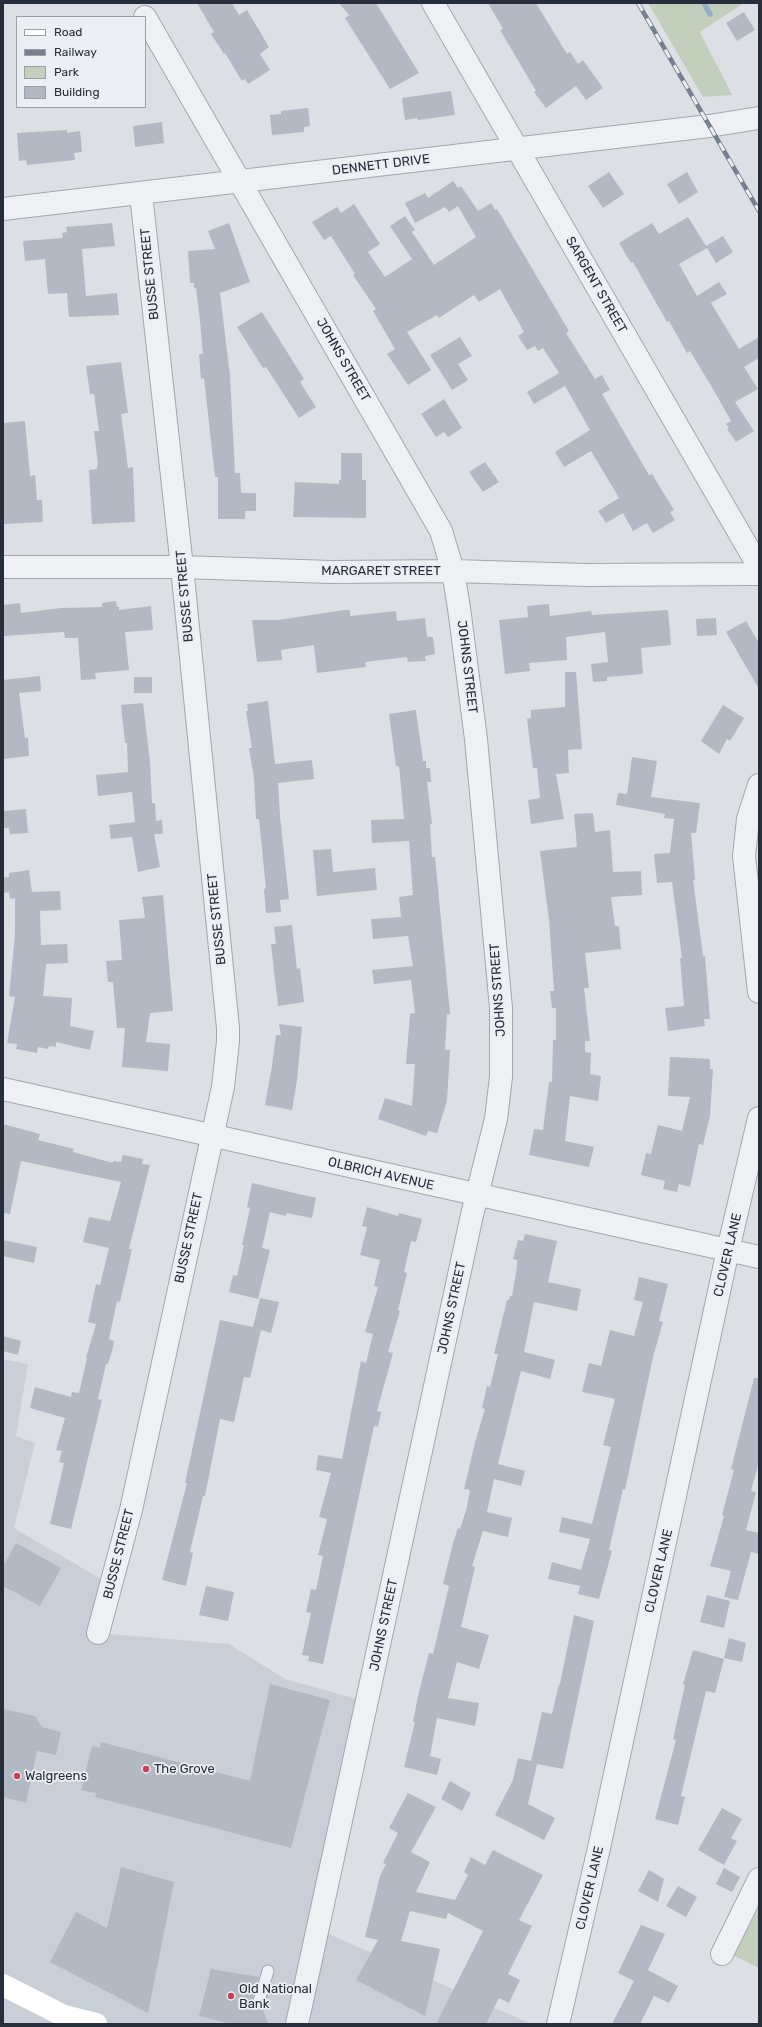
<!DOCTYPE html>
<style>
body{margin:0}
#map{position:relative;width:762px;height:2027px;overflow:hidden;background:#dce0e5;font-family:Rubik,sans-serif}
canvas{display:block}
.frame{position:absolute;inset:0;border:4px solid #262e3b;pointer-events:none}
.legend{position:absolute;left:16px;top:16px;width:130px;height:92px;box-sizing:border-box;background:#ebeef3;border:1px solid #9ca1a9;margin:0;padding:5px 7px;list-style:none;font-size:12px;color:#262e3b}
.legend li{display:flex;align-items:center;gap:8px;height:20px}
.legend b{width:20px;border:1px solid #9ca1a9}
</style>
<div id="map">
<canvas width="762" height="2027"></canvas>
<div class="frame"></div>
<ul class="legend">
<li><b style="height:5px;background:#fff"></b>Road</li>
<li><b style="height:5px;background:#767f8e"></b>Railway</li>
<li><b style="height:11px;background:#c2cfbd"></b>Park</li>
<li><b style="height:11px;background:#b3b9c2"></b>Building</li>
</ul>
</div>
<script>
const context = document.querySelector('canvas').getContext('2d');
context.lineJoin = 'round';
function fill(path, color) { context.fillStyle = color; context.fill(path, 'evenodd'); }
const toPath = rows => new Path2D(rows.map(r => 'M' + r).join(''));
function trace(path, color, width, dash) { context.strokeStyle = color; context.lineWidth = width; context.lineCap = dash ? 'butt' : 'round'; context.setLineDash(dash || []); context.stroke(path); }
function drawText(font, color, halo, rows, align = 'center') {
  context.font = font + ' Rubik,sans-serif'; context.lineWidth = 3.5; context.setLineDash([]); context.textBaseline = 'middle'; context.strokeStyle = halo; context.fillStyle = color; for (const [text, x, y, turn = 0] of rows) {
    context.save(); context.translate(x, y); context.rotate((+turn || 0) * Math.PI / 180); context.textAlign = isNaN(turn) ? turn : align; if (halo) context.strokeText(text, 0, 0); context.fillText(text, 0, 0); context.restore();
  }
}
fill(toPath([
 [3,1359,28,1364,16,1436,35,1443,14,1528,111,1585,99,1633,229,1644,285,1679,368,1702,318,1929,531,2024,3,2024]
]), '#cacfd7');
fill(toPath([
 [648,3,744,3,700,32,732,95,703,97],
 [759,1908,759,1968,733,1955]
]), '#c2cfbd');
trace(toPath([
 [704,3,710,14]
]), '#97aec5', 5.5);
fill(toPath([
 [197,3,232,3,239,15,247,10,269,47,260,54,270,70,248,84,245,79,242,81,225,53,224,54,211,34,214,32],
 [339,3,376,3,419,73,390,89,345,18,349,15],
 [488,3,536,3,567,54,570,52,578,64,583,60,603,88,586,100,576,86,546,108,534,92,536,91,500,30,503,29],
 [744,12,755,30,737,41,726,23],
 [451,91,455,115,418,120,417,118,405,120,402,98],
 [308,108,310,126,304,127,304,132,272,135,270,115,281,114,281,111],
 [162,122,164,143,135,147,133,126],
 [67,130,67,133,80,131,82,152,74,153,75,160,27,165,26,160,19,161,17,133],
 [609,172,624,194,603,208,588,186],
 [687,172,698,192,679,204,667,184],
 [453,181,458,188,461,186,478,211,491,203,495,210,497,209,569,331,566,333,595,379,602,375,610,390,602,394,649,475,652,474,674,510,670,512,675,520,653,533,647,523,633,531,623,513,606,523,598,511,619,498,591,451,564,467,555,452,590,430,565,386,534,404,527,392,559,373,543,348,538,351,535,346,527,350,518,336,524,332,500,289,479,302,474,295,439,318,437,315,407,332,431,370,408,385,387,354,395,349,373,311,376,309,353,275,355,274,331,236,324,240,312,222,337,207,341,213,354,204,380,244,368,252,385,277,412,259,390,226,405,216,415,230,412,232,434,265,476,237,458,206,449,212,445,207,415,223,405,203,425,193,428,198],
 [688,217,706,246,723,236,733,252,716,263,707,248,679,264,697,296,719,282,727,294,711,303,739,349,759,337,759,358,744,367,758,389,735,402,754,431,736,442,727,429,729,428,726,424,731,421,713,389,690,351,687,353,669,321,667,322,633,262,631,263,619,243,652,223,659,234],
 [112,223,115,246,82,249,86,296,117,293,119,315,69,317,67,293,48,294,45,259,25,261,23,241,63,238,62,233,67,232,66,227],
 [229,223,250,282,220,293,230,376,235,473,240,473,241,493,256,493,256,511,245,511,245,519,218,519,218,477,215,477,204,378,201,379,199,354,203,354,200,321,196,288,194,288,194,283,190,283,188,251,215,249,208,231],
 [262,312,304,379,300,382,316,407,299,418,266,367,263,368,237,327],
 [460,337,472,356,458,364,468,380,452,390,430,355],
 [121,362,128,413,121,414,128,468,133,467,135,522,92,524,89,470,97,469,97,466,98,465,94,431,99,431,94,394,90,394,86,366],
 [444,399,462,428,448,437,444,432,436,437,421,414],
 [25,421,30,476,35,475,37,500,42,500,43,522,3,524,3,423],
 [341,453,362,453,362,480,366,480,366,518,293,517,295,482,339,484,339,480,341,480],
 [485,462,499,482,483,492,469,472],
 [116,601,117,607,119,607,119,610,151,606,153,630,125,632,129,670,95,673,96,679,81,680,78,638,65,638,64,632,3,636,3,605,20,603,21,613,61,608,102,607,102,603],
 [549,604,550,616,591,611,592,615,668,610,671,645,641,648,643,674,607,677,607,681,593,682,591,664,608,662,605,632,566,637,567,660,529,663,530,671,505,674,499,620,528,617,527,606],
 [344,610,350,610,350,616,396,611,397,621,425,618,427,637,433,637,435,654,425,656,426,661,408,662,407,657,365,662,366,667,317,673,314,645,281,650,282,660,257,662,252,620,278,620],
 [716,618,717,635,697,636,696,619],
 [746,621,759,643,759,689,726,632],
 [565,672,576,672,582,749,568,750,569,773,556,774,564,819,531,824,528,800,540,798,537,768,533,768,527,719,531,718,531,710,565,707],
 [40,676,41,691,19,693,25,738,28,738,29,756,3,759,3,680],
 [134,677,152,677,152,693,134,693],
 [268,701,275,764,312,760,314,779,278,783,280,816,289,899,280,900,281,912,266,913,264,889,266,888,259,819,256,819,254,779,249,748,252,748,246,711,248,711,247,704],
 [143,703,150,762,152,803,155,803,156,821,162,820,163,834,154,834,160,867,138,872,132,837,111,839,109,825,135,822,132,792,98,796,96,775,128,772,127,743,125,743,121,705],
 [723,705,744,718,730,741,727,739,719,754,701,741],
 [416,710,423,761,426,761,426,768,430,768,431,782,427,782,432,824,430,824,432,857,435,857,450,1014,447,1014,445,1050,450,1050,447,1101,437,1133,428,1131,426,1136,378,1119,385,1098,412,1106,415,1064,406,1064,410,1014,415,1013,411,980,374,984,372,970,413,966,408,936,373,939,371,919,401,917,399,897,413,895,409,841,372,843,371,820,404,819,399,766,396,766,389,714],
 [632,757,657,761,651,797,700,803,696,833,691,833,695,880,693,880,703,956,705,956,710,1019,704,1019,705,1026,668,1031,665,1008,684,1006,680,958,682,958,672,882,657,883,654,854,670,853,674,819,664,818,665,814,616,805,618,793,627,794],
 [26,809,28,833,10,834,9,828,3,828,3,811],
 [593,813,595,832,610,830,613,872,641,871,642,895,611,897,615,926,619,926,621,949,585,953,589,988,584,988,590,1041,585,1041,585,1052,591,1053,590,1074,601,1076,598,1101,570,1096,565,1141,594,1147,589,1167,529,1155,534,1129,543,1130,549,1082,552,1082,553,1040,556,1040,556,1008,552,1008,550,991,554,991,549,920,540,851,577,847,574,814],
 [331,849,333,872,375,868,377,890,317,896,313,850],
 [29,870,32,892,60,891,61,910,40,911,41,945,67,944,68,963,46,964,43,996,72,998,70,1026,94,1031,90,1050,56,1042,56,1047,49,1046,48,1049,38,1047,37,1053,16,1049,17,1044,7,1043,15,997,9,996,15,934,15,898,10,899,9,892,3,893,3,878,9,877,9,873],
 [163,895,173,1011,150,1013,146,1042,170,1044,168,1071,122,1067,125,1028,117,1028,113,982,108,982,106,961,122,960,119,920,145,918,142,897],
 [292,925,297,969,300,968,304,1002,278,1006,271,944,276,944,274,927],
 [279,1024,302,1027,297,1080,292,1110,265,1105,272,1066,276,1035,281,1035],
 [670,1057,710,1059,710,1069,713,1069,710,1116,703,1145,699,1144,690,1187,679,1184,677,1192,663,1189,665,1181,641,1175,646,1153,651,1154,658,1125,682,1131,690,1097,668,1096],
 [3,1124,40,1134,38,1140,74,1149,73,1152,113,1163,113,1161,121,1162,123,1155,143,1159,142,1164,150,1165,129,1249,132,1249,120,1302,117,1301,109,1339,114,1341,113,1348,108,1364,106,1364,98,1399,102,1400,71,1529,50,1524,64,1463,59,1462,62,1451,56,1450,65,1418,30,1408,35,1387,71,1397,72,1392,79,1393,87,1358,86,1358,96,1324,88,1322,96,1284,100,1285,109,1248,83,1242,89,1217,110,1221,121,1182,21,1161,10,1214,3,1213],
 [252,1183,316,1198,312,1218,286,1213,286,1216,270,1212,262,1248,270,1250,258,1299,229,1292,233,1275,237,1276,244,1245,242,1245,250,1208,247,1207],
 [367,1207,398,1216,399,1213,422,1219,416,1242,411,1241,404,1272,407,1273,398,1310,400,1311,388,1352,393,1353,377,1411,381,1412,378,1427,374,1426,323,1664,308,1661,309,1656,302,1655,311,1613,306,1612,311,1589,316,1590,323,1556,318,1555,327,1519,319,1517,331,1473,316,1470,318,1455,342,1459,361,1361,366,1363,373,1334,365,1332,378,1287,374,1286,380,1260,360,1255,367,1227,362,1226],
 [525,1234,557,1241,548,1282,581,1289,577,1311,534,1302,524,1352,555,1360,550,1379,521,1371,498,1464,525,1471,521,1486,494,1479,487,1512,512,1518,508,1537,483,1531,472,1566,475,1567,461,1627,489,1635,479,1669,457,1662,448,1698,479,1703,475,1726,437,1718,430,1756,441,1759,437,1775,404,1767,415,1722,413,1722,418,1696,429,1653,433,1654,449,1586,443,1584,453,1543,458,1528,460,1529,467,1507,470,1490,464,1489,476,1439,485,1409,482,1408,487,1386,490,1387,498,1354,494,1354,507,1300,509,1300,510,1296,512,1296,517,1267,517,1260,513,1259,518,1240,523,1241],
 [3,1240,37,1247,34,1263,3,1256],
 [639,1277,668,1284,659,1321,663,1322,653,1357,625,1490,623,1489,609,1550,612,1551,599,1599,578,1594,580,1586,548,1579,552,1562,581,1570,590,1539,559,1532,562,1517,592,1524,611,1447,603,1445,615,1399,582,1392,589,1363,601,1366,610,1330,634,1336,643,1302,634,1300],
 [260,1298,279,1302,271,1333,261,1330,250,1378,244,1377,234,1422,220,1419,205,1496,203,1496,190,1552,193,1553,186,1586,162,1580,187,1483,185,1483,220,1320,253,1327],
 [3,1336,21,1341,18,1355,3,1351],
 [754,1378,759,1378,759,1462,751,1491,756,1492,746,1530,759,1533,759,1554,751,1552,738,1600,724,1597,731,1571,710,1566,724,1516,722,1515,734,1470,731,1469],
 [16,1543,61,1568,40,1606,3,1586,3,1566],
 [206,1586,234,1592,228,1621,199,1615],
 [707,1595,730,1601,724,1628,700,1622],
 [574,1615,594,1621,563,1769,537,1764,528,1804,555,1818,544,1840,495,1815,513,1780,518,1758,531,1761,542,1712,552,1714,559,1684,560,1684],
 [729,1638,746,1643,742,1662,724,1658],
 [693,1650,724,1659,715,1693,706,1691,681,1796,685,1797,678,1825,655,1819,676,1740,673,1739,685,1685,683,1684],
 [270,1684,330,1700,291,1848,95,1797,96,1793,81,1790,92,1746,100,1748,101,1742,250,1781],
 [3,1709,35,1716,42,1727,61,1732,56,1755,37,1751,26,1803,3,1797],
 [450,1781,471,1793,462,1811,441,1799],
 [408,1793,436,1807,411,1852,430,1862,416,1892,455,1900,468,1875,464,1872,471,1857,485,1865,493,1850,543,1875,519,1920,532,1926,508,1974,520,1980,509,2003,499,1998,486,2024,436,2024,483,1931,448,1913,446,1919,410,1911,401,1941,440,1949,425,2016,356,1980,378,1940,365,1937,380,1876,386,1864,383,1863,398,1833,389,1828],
 [722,1808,742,1819,731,1838,737,1841,724,1865,698,1850],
 [121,1867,174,1882,148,2013,50,1962,76,1912,107,1928],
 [724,1868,740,1877,732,1892,716,1884],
 [649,1870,664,1879,658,1902,638,1891],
 [678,1886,697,1897,686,1917,666,1906],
 [641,1925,665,1934,648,1970,678,1986,669,2003,654,1996,640,2024,612,2024,634,1981,618,1973],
 [211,1969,259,1977,252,2002,257,2008,262,2007,268,2024,231,2024,199,2016]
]), '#b3b9c2');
const lane = toPath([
 [259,2001,268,1971]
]);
const street = toPath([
 [433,3,759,567],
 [145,17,441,531,453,571,459,608,476,739,501,1008,501,1077,496,1119,472,1215,297,2024],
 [3,209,709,126,759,118],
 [3,567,182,567,331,572,453,571,586,575,759,574],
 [759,785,748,819,744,856,759,992],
 [3,1089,759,1257],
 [98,1633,131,1510,223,1087,228,1041,228,1028,182,567,141,194],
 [722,1954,759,1879],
 [558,2024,599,1848,728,1250,759,1118]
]);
trace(lane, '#a2a7af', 13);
trace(street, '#a2a7af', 24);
trace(lane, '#eef0f4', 11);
trace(street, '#eef0f4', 22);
trace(toPath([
 [3,1985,64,2016,96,2024]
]), '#fff', 22);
const rail = toPath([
 [638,3,759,211]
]);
trace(rail, '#767f8e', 4.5);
trace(rail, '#ebeef3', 3, [9]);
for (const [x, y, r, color] of [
 [146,1769,4,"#c94259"],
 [17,1776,4,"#c94259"],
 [231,1996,4,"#c94259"]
]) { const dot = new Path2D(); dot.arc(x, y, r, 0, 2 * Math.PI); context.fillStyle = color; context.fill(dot); trace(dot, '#ebeef3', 1.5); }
drawText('13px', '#262e3b', '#ebeef3', [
 ["DENNETT DRIVE",381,165,-7],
 ["BUSSE STREET",150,274,-96],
 ["SARGENT STREET",596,285,60],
 ["JOHNS STREET",343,360,60],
 ["MARGARET STREET",381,571],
 ["BUSSE STREET",185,596,-95],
 ["JOHNS STREET",467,667,83],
 ["BUSSE STREET",217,919,-96],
 ["JOHNS STREET",498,990,-94],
 ["OLBRICH AVENUE",381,1174,13],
 ["BUSSE STREET",189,1238,-78],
 ["CLOVER LANE",728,1255,-77],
 ["JOHNS STREET",452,1308,-78],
 ["BUSSE STREET",119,1554,-76],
 ["CLOVER LANE",659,1571,-77],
 ["JOHNS STREET",384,1625,-78],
 ["CLOVER LANE",590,1888,-77]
]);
drawText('13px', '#262e3b', '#ebeef3', [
 ["The Grove",154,1769],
 ["Walgreens",25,1776],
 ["Old National",239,1989],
 ["Bank",239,2004]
], 'left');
</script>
